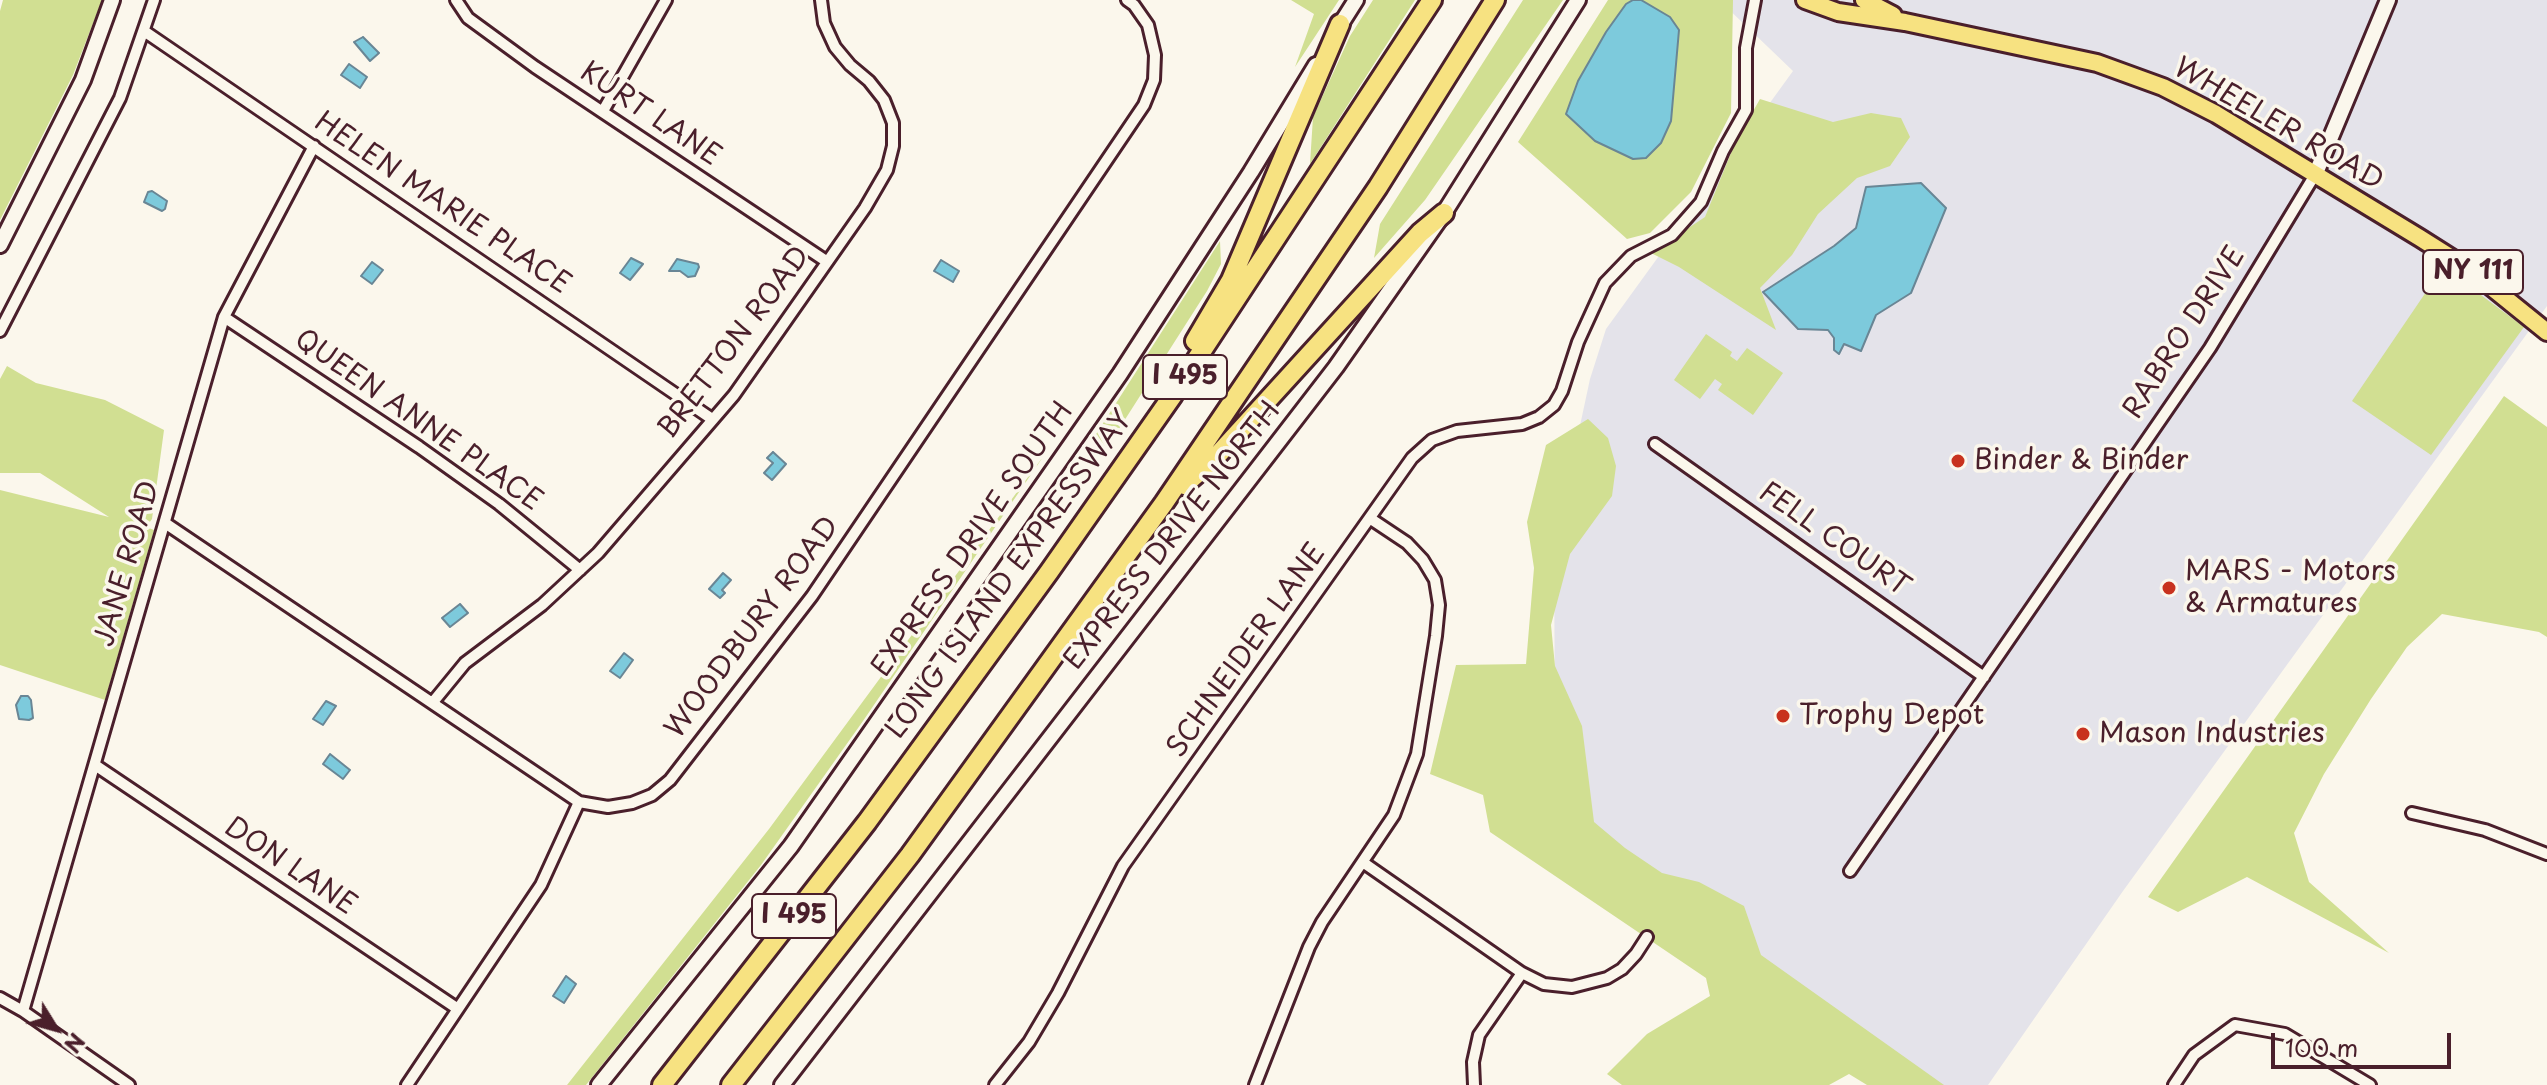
<!DOCTYPE html>
<style>
body{margin:0}
#map{position:relative;width:2547px;height:1085px;overflow:hidden;background:#fbf7ec;font-family:"Playpen Sans",sans-serif}
canvas{display:block}
.north{position:absolute;left:16px;top:989px;width:80px;height:80px;-webkit-text-stroke:6px #fbf7ec;paint-order:stroke;rotate:127deg;font-size:22px;font-weight:700;line-height:32px;text-align:center;color:#4a1f2b}
.north::after{content:'';display:block;margin:auto;width:28px;height:36px;background:#4a1f2b;clip-path:polygon(50% 0,100% 100%,50% 72%,0 100%)}
.scale{position:absolute;left:2271px;top:1033px;width:180px;height:36px;box-sizing:border-box;border:4px solid #4a1f2b;border-top:0;padding-left:10px;font-size:24px;line-height:28px;white-space:nowrap;color:#4a1f2b;-webkit-text-stroke:6px #fbf7ec;paint-order:stroke}
</style>
<div id="map">
<canvas width="2547" height="1085"></canvas>
<div class="north">N</div>
<div class="scale">100 m</div>
</div>
<script>
const context = document.querySelector('canvas').getContext('2d');
context.lineJoin = 'round';
function fill(path, color) { context.fillStyle = color; context.fill(path, 'evenodd'); }
const toPath = rows => new Path2D(rows.map(r => 'M' + r).join(''));
function trace(path, color, width, dash) { context.strokeStyle = color; context.lineWidth = width; context.lineCap = dash ? 'butt' : 'round'; context.setLineDash(dash || []); context.stroke(path); }
function drawText(font, color, halo, rows, align = 'center') {
  context.font = font + ' "Playpen Sans",sans-serif'; context.lineWidth = 7; context.setLineDash([]); context.textBaseline = 'middle'; context.strokeStyle = halo; context.fillStyle = color; for (const [text, x, y, turn = 0] of rows) {
    context.save(); context.translate(x, y); context.rotate((+turn || 0) * Math.PI / 180); context.textAlign = isNaN(turn) ? turn : align; if (halo) context.strokeText(text, 0, 0); context.fillText(text, 0, 0); context.restore();
  }
}
fill(toPath([
 [1719,0,2547,0,2547,306,2123,891,1988,1085,1928,1085,1586,852,1555,731,1554,547,1590,379,1606,329,1793,71]
]), '#e4e3ea');
fill(toPath([
 [3,0,102,0,73,75,0,220,0,11],
 [1291,0,1339,0,1295,67,1314,14],
 [1373,0,1415,0,1310,164,1313,117,1350,36],
 [1523,0,1563,0,1425,200,1374,258,1380,224],
 [1608,0,1633,0,1626,4,1606,32,1578,81,1671,121,1670,17,1641,0,1733,0,1731,113,1691,192,1650,233,1627,239,1518,142],
 [1760,99,1833,122,1871,113,1901,118,1910,137,1890,166,1857,178,1818,214,1792,255,1760,288,1776,330,1679,267,1651,253,1705,217,1735,143],
 [1220,241,1221,264,1207,291,1103,454,1093,439],
 [2443,267,2524,327,2431,455,2352,401],
 [1706,334,1732,352,1730,356,1737,361,1747,348,1783,373,1753,415,1718,390,1722,384,1715,379,1700,399,1674,380],
 [7,366,36,383,105,400,164,430,152,519,146,527,154,530,105,700,0,665,0,490,109,517,40,473,0,473,0,379],
 [2504,396,2547,427,2547,637,2539,632,2442,614,2407,647,2371,699,2324,774,2294,833,2309,882,2389,953,2247,877,2178,912,2148,897],
 [1588,419,1608,438,1616,466,1612,496,1570,554,1551,625,1555,666,1582,726,1594,822,1625,848,1662,873,1699,882,1744,906,1761,955,1944,1085,1867,1085,1849,1074,1829,1085,1622,1085,1607,1074,1647,1034,1710,996,1706,978,1490,832,1483,795,1430,774,1456,665,1526,664,1534,568,1527,522,1546,445],
 [1045,454,863,721,761,865,586,1085,567,1085,769,829]
]), '#d1df92');
const water = toPath([
 [1633,0,1641,0,1670,17,1679,30,1671,121,1661,143,1646,158,1633,159,1595,141,1566,114,1578,81,1606,32,1626,4,1633,0],
 [363,37,379,53,370,61,354,42,363,37],
 [349,64,367,77,360,88,341,75,349,64],
 [1921,183,1946,208,1911,293,1876,315,1861,351,1844,344,1839,354,1834,350,1834,338,1828,330,1798,329,1763,292,1834,246,1856,228,1866,187,1921,183],
 [152,191,167,201,165,209,162,211,144,202,148,192,152,191],
 [631,258,643,264,630,280,620,273,631,258],
 [677,259,698,264,699,267,695,276,688,277,680,271,669,271,677,259],
 [941,260,959,271,953,282,934,271,941,260],
 [372,262,383,270,372,284,361,276,372,262],
 [773,452,786,464,772,480,764,473,773,463,767,458,773,452],
 [723,573,731,580,722,590,725,593,720,598,709,589,723,573],
 [460,604,468,613,450,627,442,618,460,604],
 [624,653,633,660,620,678,610,671,624,653],
 [21,696,28,696,31,700,33,718,29,720,19,719,16,705,21,696],
 [326,701,336,706,323,725,313,719,326,701],
 [330,754,350,770,343,779,323,764,330,754],
 [566,976,576,984,564,1003,553,996,566,976]
]);
fill(water, '#7dcadc');
trace(water, '#698695', 2);
const minor = toPath([
 [456,0,468,18,535,67,826,261],
 [144,31,712,419],
 [603,111,666,0],
 [224,317,419,447,499,504,580,570],
 [0,331,120,98,154,0],
 [1655,444,1984,677],
 [165,523,579,802,608,807,632,803,652,795,670,780,812,596,1144,105,1154,80,1155,55,1148,25,1134,5,1127,0],
 [433,702,465,663,542,605,598,553,734,395,865,208,887,170,893,146,893,123,884,100,869,81,850,65,835,47,824,23,821,0],
 [95,765,458,1009],
 [2412,813,2485,830,2547,854],
 [1364,863,1522,973,1544,984,1572,987,1607,978,1622,969,1636,954,1647,937],
 [1850,871,2210,348,2316,173],
 [0,998,23,1011,129,1085],
 [23,1011,224,317,314,146],
 [407,1085,541,885,579,802],
 [995,1085,1029,1042,1058,993,1123,866,1412,458,1432,440,1457,431,1522,424,1539,417,1554,405,1562,391,1578,342,1605,283,1631,256,1672,235,1701,202,1723,151,1746,110,1746,48,1755,0],
 [1255,1085,1309,947,1322,922,1394,815,1417,754,1436,636,1439,605,1435,580,1423,560,1407,543,1371,519],
 [1474,1085,1473,1062,1479,1035,1522,973],
 [2174,1085,2194,1055,2235,1025,2285,1034,2370,1085]
]);
const secondary = toPath([
 [1337,30,1356,0],
 [2316,173,2388,0],
 [0,245,83,80,112,0],
 [599,1085,791,846,1120,374,1251,172,1316,65],
 [782,1085,1336,367,1444,213,1578,0]
]);
const primary = toPath([
 [1805,0,1838,12,1905,22,2097,63,2163,87,2216,114,2420,238,2469,269,2547,332],
 [1864,0,1893,15]
]);
const motorway = toPath([
 [1195,341,1231,280,1340,24],
 [1184,485,1214,459,1420,233,1444,213],
 [662,1085,867,822,1049,572,1173,395,1432,0],
 [731,1085,910,855,1164,503,1378,187,1495,0]
]);
trace(minor, '#4a1f2b', 16);
trace(secondary, '#4a1f2b', 20);
trace(primary, '#4a1f2b', 22);
trace(motorway, '#4a1f2b', 24);
trace(minor, '#fbf7ec', 10);
trace(secondary, '#fbf7ec', 14);
trace(primary, '#f7e281', 16);
trace(motorway, '#f7e281', 18);
for (const [x, y, r, color] of [
 [1958,461,8,"#c8321e"],
 [2169,588,8,"#c8321e"],
 [1783,716,8,"#c8321e"],
 [2083,734,8,"#c8321e"]
]) { const dot = new Path2D(); dot.arc(x, y, r, 0, 2 * Math.PI); context.fillStyle = color; context.fill(dot); trace(dot, '#fbf7ec', 3); }
for (const [x, y, w] of [
 [2473,272,100],
 [1185,377,84],
 [794,916,84]
]) { const box = new Path2D(); box.roundRect(x - w / 2, y - 22, w, 44, 6); context.fillStyle = '#fbf7ec'; context.fill(box); trace(box, '#4a1f2b', 2); }
drawText('bold 26px', '#4a1f2b', null, [
 ["NY 111",2473,272],
 ["I 495",1185,377],
 ["I 495",794,916]
]);
drawText('28px', '#4a1f2b', '#fbf7ec', [
 ["KURT LANE",650,115,34],
 ["WHEELER ROAD",2278,125,30],
 ["HELEN MARIE PLACE",442,204,34],
 ["RABRO DRIVE",2185,333,-57],
 ["BRETTON ROAD",735,343,-53],
 ["QUEEN ANNE PLACE",418,421,35],
 ["EXPRESS DRIVE NORTH",1173,536,-52],
 ["EXPRESS DRIVE SOUTH",973,540,-55],
 ["FELL COURT",1834,540,35],
 ["JANE ROAD",128,564,-74],
 ["LONG ISLAND EXPRESSWAY",1010,575,-54],
 ["WOODBURY ROAD",753,628,-53],
 ["SCHNEIDER LANE",1247,651,-55],
 ["DON LANE",290,867,34]
]);
drawText('28px', '#4a1f2b', '#fbf7ec', [
 ["Binder & Binder",1974,461],
 ["MARS - Motors",2185,572],
 ["& Armatures",2185,604],
 ["Trophy Depot",1799,716],
 ["Mason Industries",2099,734]
], 'left');
</script>
